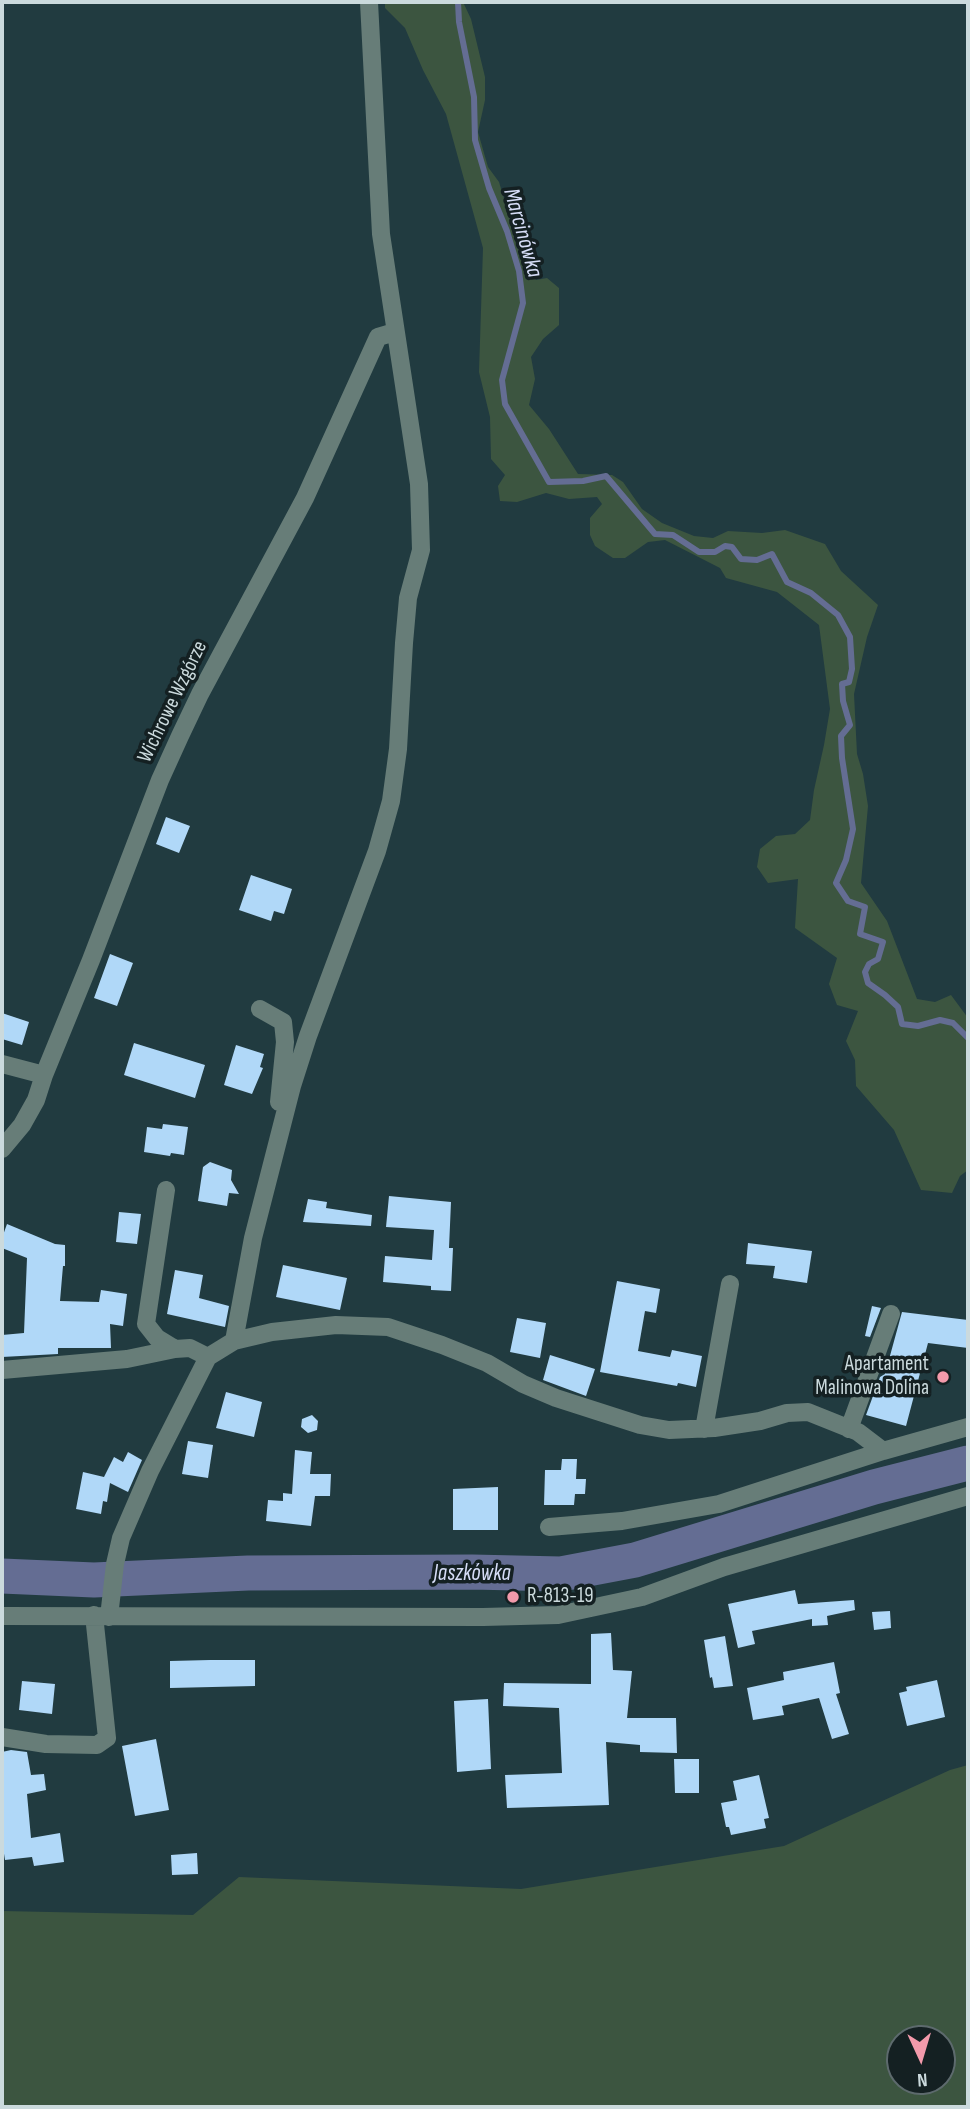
<!DOCTYPE html>
<meta charset="utf-8">
<style>
body{margin:0}
#map{position:relative;width:970px;height:2109px;overflow:hidden;background:#213b40;font-family:"Sofia Sans Condensed",sans-serif}
canvas{display:block}
.frame{position:absolute;inset:0;border:4px solid #cbdadd;pointer-events:none}
.north{position:absolute;left:886px;top:2025px;width:70px;height:70px;box-sizing:border-box;background:#142022;border:2px solid #5d6a6d;border-radius:50%;rotate:176deg;font-size:19px;font-weight:700;line-height:28px;text-align:center;color:#cbdadd}
.north::after{content:'';display:block;margin:auto;width:24px;height:32px;background:#f39aab;clip-path:polygon(50% 0,100% 100%,50% 72%,0 100%)}
</style>
<div id="map">
<canvas width="970" height="2109"></canvas>
<div class="frame"></div>
<div class="north">N</div>
</div>
<script>
const context = document.querySelector('canvas').getContext('2d');
context.lineJoin = 'round';
function fill(path, color) { context.fillStyle = color; context.fill(path, 'evenodd'); }
const toPath = rows => new Path2D(rows.map(r => 'M' + r).join(''));
function trace(path, color, width, dash) { context.strokeStyle = color; context.lineWidth = width; context.lineCap = dash ? 'butt' : 'round'; context.setLineDash(dash || []); context.stroke(path); }
function drawText(font, color, halo, rows, align = 'center') {
  context.font = font + ' "Sofia Sans Condensed",sans-serif'; context.lineWidth = 7; context.setLineDash([]); context.textBaseline = 'middle'; context.strokeStyle = halo; context.fillStyle = color; for (const [text, x, y, turn = 0] of rows) {
    context.save(); context.translate(x, y); context.rotate((+turn || 0) * Math.PI / 180); context.textAlign = isNaN(turn) ? turn : align; if (halo) context.strokeText(text, 0, 0); context.fillText(text, 0, 0); context.restore();
  }
}
fill(toPath([
 [385,2,463,2,471,19,485,77,485,100,478,132,488,167,499,182,523,261,536,280,547,278,559,288,559,325,543,339,531,357,535,379,529,405,549,429,578,474,612,475,623,482,642,509,662,523,694,536,713,538,728,531,762,533,785,530,825,544,841,571,878,605,867,637,854,694,857,754,863,774,868,806,861,883,887,921,917,999,935,1002,951,995,968,1018,968,1170,960,1176,952,1193,921,1190,894,1130,856,1086,855,1060,846,1041,858,1011,837,1005,829,984,837,958,795,928,798,879,768,883,757,867,760,849,776,836,795,834,810,820,814,790,824,745,830,709,819,625,777,592,726,578,720,568,665,540,648,542,625,558,613,558,595,546,590,535,590,518,602,504,597,497,569,499,546,493,517,502,500,501,498,486,505,475,491,459,490,417,479,372,483,248,446,114,423,70,405,28,385,8],
 [968,1765,968,2107,2,2107,2,1911,193,1915,239,1877,521,1889,784,1846,950,1770],
 [900,2039,942,2039,942,2081,900,2081]
]), '#3c5540');
trace(toPath([
 [458,2,459,22,474,97,475,140,489,188,507,231,519,271,523,303,502,380,505,404,549,482,583,481,606,476,655,534,673,535,699,552,715,552,725,546,732,547,741,559,757,560,772,554,787,582,811,593,838,615,850,637,852,669,849,682,842,684,843,701,850,725,841,736,842,758,853,829,846,860,836,883,848,901,865,907,860,934,883,942,878,959,869,964,865,972,868,983,885,995,898,1007,902,1024,918,1026,940,1020,953,1023,968,1038]
]), '#646d93', 6);
trace(toPath([
 [2,1576,94,1580,248,1573,472,1572,561,1574,635,1560,874,1487,968,1463]
]), '#646d93', 35);
fill(toPath([
 [166,817,190,826,179,853,156,844],
 [251,875,292,889,284,914,274,911,271,921,239,910],
 [110,954,133,963,117,1006,94,998],
 [2,1013,29,1022,22,1045,2,1039],
 [134,1043,205,1065,195,1098,124,1075],
 [236,1045,264,1054,260,1067,263,1068,252,1094,224,1085],
 [163,1124,188,1127,184,1155,171,1153,170,1156,144,1152,147,1127,162,1129],
 [210,1162,232,1170,231,1180,239,1194,229,1193,227,1206,198,1201,203,1167],
 [389,1196,451,1202,449,1248,453,1248,451,1291,431,1290,431,1286,383,1282,385,1256,432,1260,434,1230,386,1227],
 [308,1199,327,1202,326,1208,372,1215,371,1226,303,1222],
 [119,1212,141,1214,137,1244,116,1242],
 [7,1224,55,1244,65,1245,65,1266,63,1266,60,1301,99,1302,101,1290,127,1294,123,1326,110,1324,111,1348,58,1348,58,1354,2,1357,2,1335,24,1333,27,1258,2,1248,2,1238],
 [748,1243,812,1251,807,1283,773,1278,775,1266,746,1264],
 [283,1265,347,1278,340,1310,276,1297],
 [175,1270,203,1275,199,1298,229,1306,225,1327,167,1314],
 [617,1281,660,1289,656,1313,645,1311,638,1351,670,1357,672,1350,702,1356,696,1387,678,1383,677,1386,600,1372],
 [872,1306,881,1308,870,1337,865,1336],
 [902,1312,968,1320,968,1348,928,1343,906,1426,866,1415,880,1377,885,1374],
 [517,1318,546,1323,540,1358,510,1352],
 [550,1355,595,1369,586,1396,543,1380],
 [226,1392,262,1402,254,1437,216,1428],
 [312,1415,318,1421,317,1430,308,1433,301,1427,302,1419],
 [188,1441,213,1445,208,1478,182,1474],
 [295,1450,312,1452,310,1474,331,1474,330,1496,315,1496,311,1526,266,1521,268,1500,283,1501,283,1493,292,1494],
 [128,1452,142,1460,128,1492,110,1483,107,1502,103,1501,101,1514,76,1509,83,1472,104,1477,114,1457,123,1462],
 [562,1459,577,1459,576,1479,586,1479,585,1494,575,1494,574,1505,544,1505,545,1470,561,1470],
 [498,1487,498,1530,453,1530,453,1489],
 [795,1590,798,1604,854,1600,855,1610,827,1616,828,1625,812,1626,812,1619,752,1631,755,1644,738,1648,728,1604],
 [890,1611,891,1628,874,1630,872,1612],
 [611,1633,613,1670,632,1671,627,1718,676,1718,677,1753,640,1752,640,1745,606,1742,609,1805,507,1808,505,1775,562,1773,559,1708,503,1706,504,1683,591,1684,591,1634],
 [725,1636,733,1686,714,1688,712,1677,710,1678,704,1640],
 [210,1660,255,1660,255,1686,170,1688,170,1661],
 [834,1662,840,1693,836,1694,849,1734,832,1739,819,1698,782,1706,784,1715,753,1720,747,1688,784,1680,783,1672],
 [937,1680,945,1717,907,1726,899,1693,907,1691,906,1687],
 [22,1681,55,1684,52,1714,19,1710],
 [488,1699,491,1769,457,1772,454,1701],
 [156,1739,169,1810,135,1816,122,1746],
 [11,1750,27,1752,31,1775,44,1774,46,1790,27,1794,31,1838,60,1833,64,1862,34,1866,32,1857,5,1860,2,1841,2,1752],
 [674,1759,699,1759,699,1793,675,1793],
 [759,1775,769,1818,764,1819,766,1828,731,1835,729,1827,726,1827,721,1803,737,1800,733,1781],
 [197,1853,198,1874,172,1875,171,1855]
]), '#b0d8f8');
trace(toPath([
 [260,1009,283,1022,285,1042,279,1102],
 [2,1064,44,1075,91,960,160,780,180,736,200,694,305,498,378,337,395,332],
 [2,1149,22,1125,36,1100,44,1075],
 [166,1190,146,1324,157,1338,175,1349],
 [234,1341,272,1332,336,1325,388,1327,442,1345,487,1363,523,1384,556,1398,640,1425,669,1430,714,1428,760,1421,787,1413,808,1412,858,1432,883,1451],
 [2,1370,127,1359,175,1349,190,1348,208,1357],
 [704,1429,730,1284],
 [849,1429,891,1314],
 [549,1527,622,1521,719,1504,883,1451,968,1427],
 [2,1616,483,1617,558,1615,642,1597,724,1567,968,1496],
 [109,1617,115,1564,121,1538,150,1471,208,1357,234,1341,253,1238,292,1086,308,1036,377,851,391,801,398,749,404,643,408,598,421,550,419,484,381,234,369,2],
 [2,1737,46,1744,97,1745,107,1738,94,1615]
]), '#677d78', 18);
for (const [x, y, r, color] of [
 [943,1377,7,"#f39aab"],
 [513,1597,7,"#f39aab"]
]) { const dot = new Path2D(); dot.arc(x, y, r, 0, 2 * Math.PI); context.fillStyle = color; context.fill(dot); trace(dot, '#142022', 2.5); }
drawText('21px', '#cbdadd', '#142022', [
 ["Wichrowe Wzgórze",173,702,-64]
]);
drawText('21px', '#cbdadd', '#142022', [
 ["Apartament",929,1365],
 ["Malinowa Dolina",929,1389],
 ["R-813-19",527,1597,"left"]
], 'right');
drawText('italic 23px', '#d6ddf7', '#142022', [
 ["Marcinówka",522,233,74],
 ["Jaszkówka",472,1574]
]);
</script>
